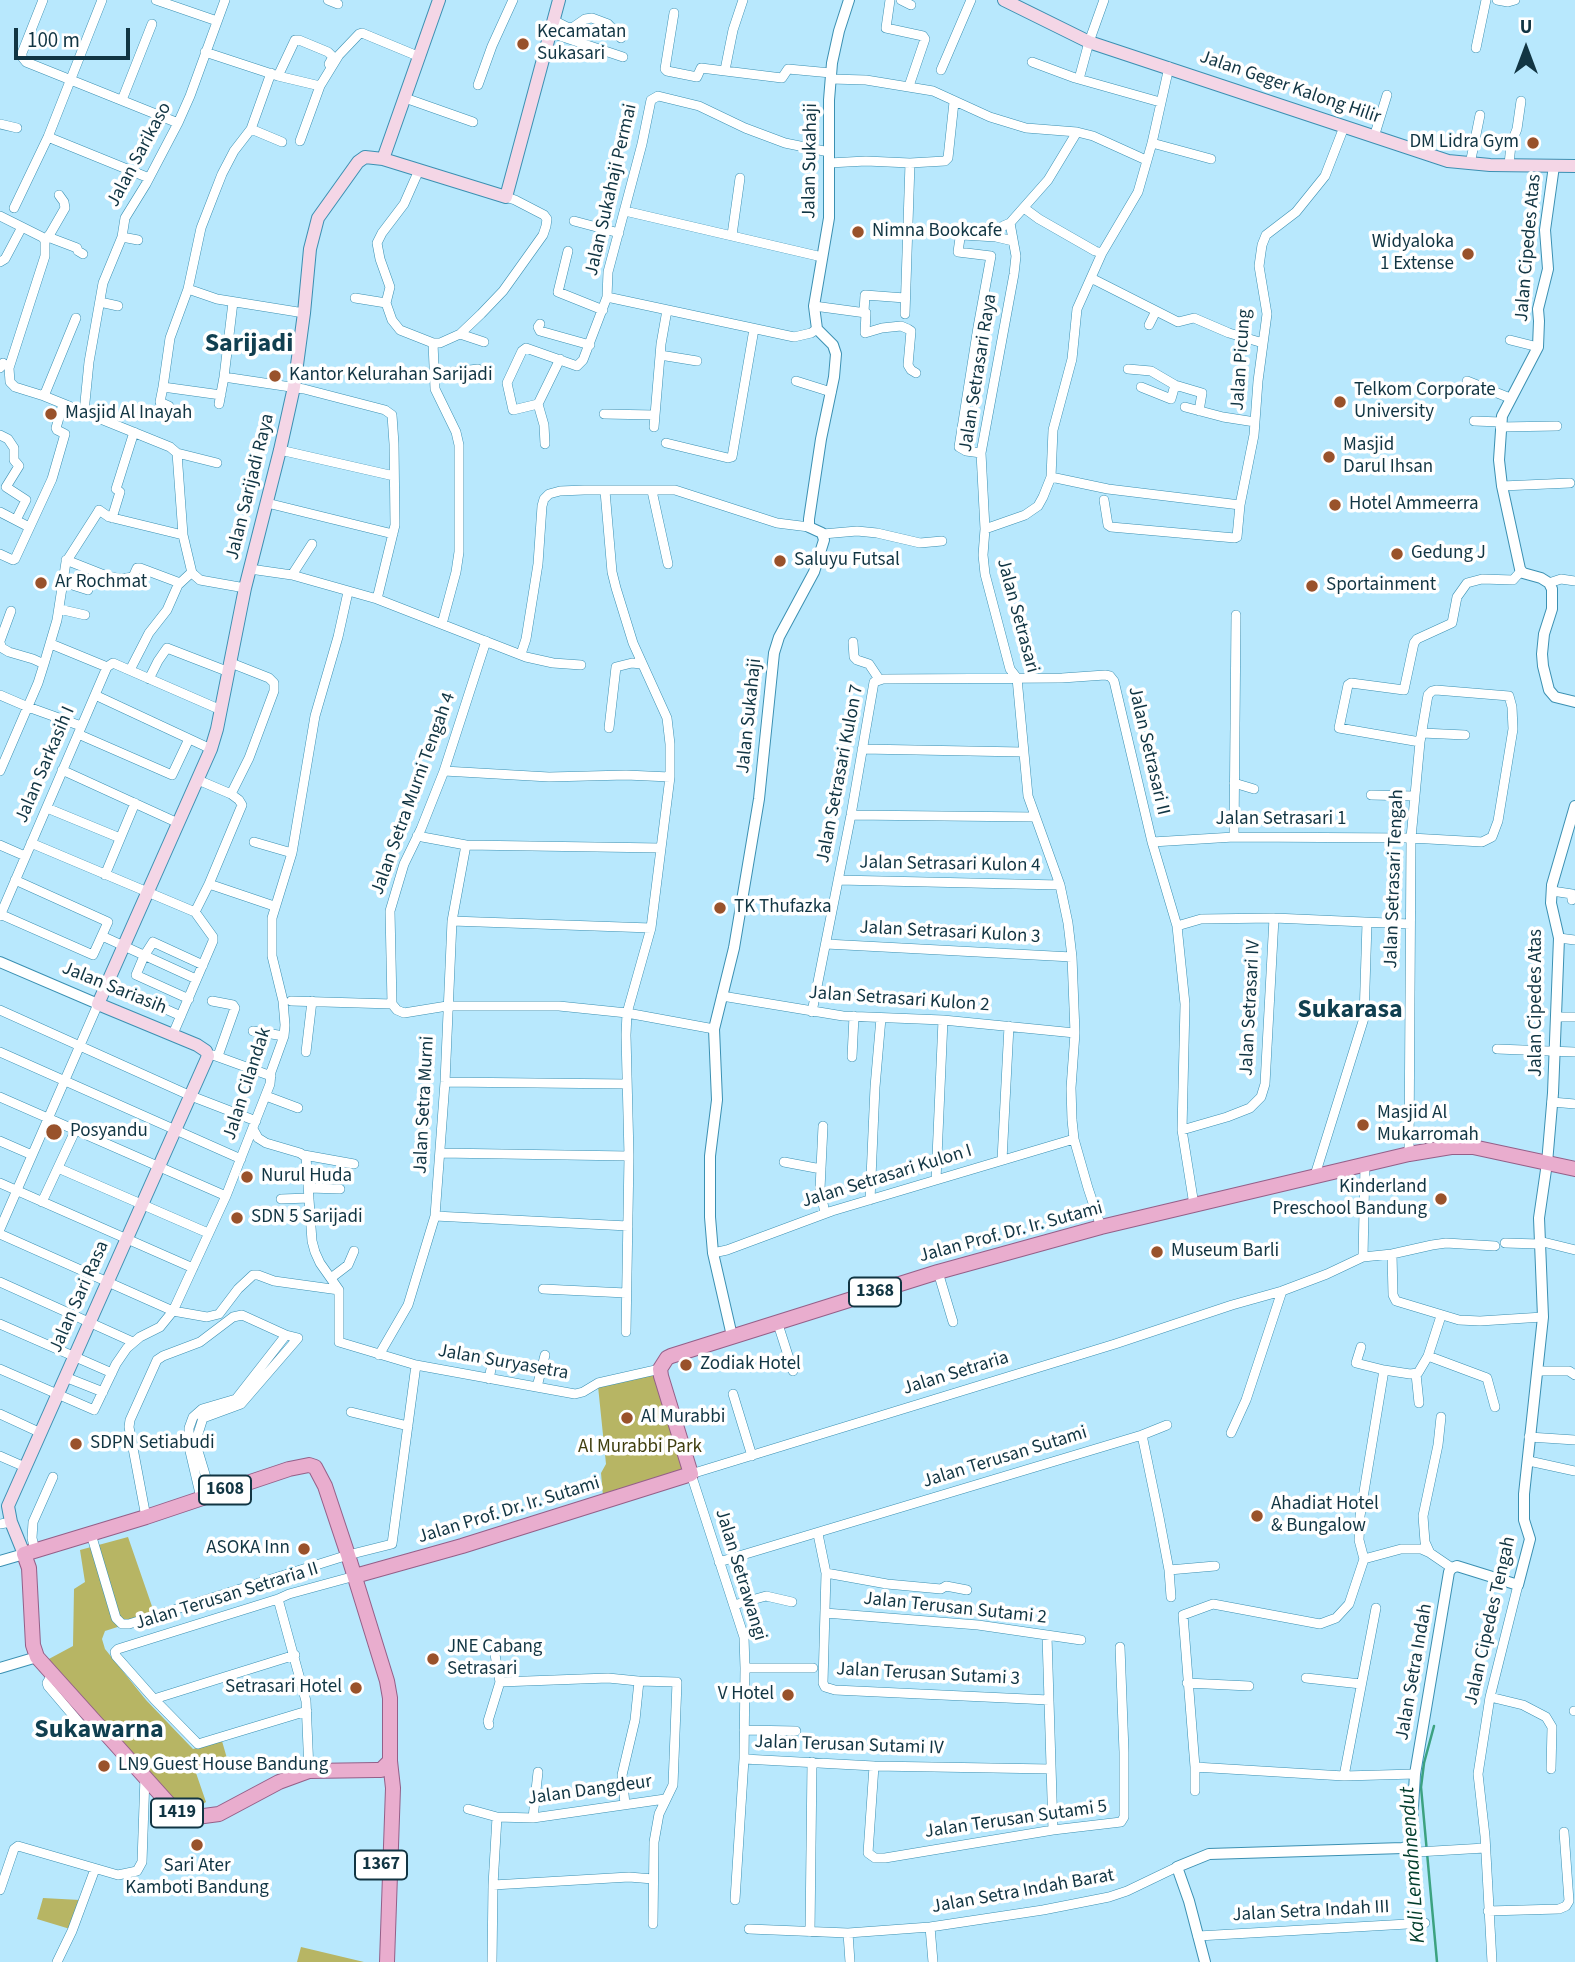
<!DOCTYPE html>
<style>
body{margin:0}
#map{position:relative;width:1575px;height:1962px;overflow:hidden;background:#b8e8fd;font-family:"Source Sans 3",sans-serif}
canvas{display:block}
.north{position:absolute;left:1491px;top:14px;width:70px;height:70px;-webkit-text-stroke:5px #fff;paint-order:stroke;rotate:0deg;font-size:19px;font-weight:700;line-height:28px;text-align:center;color:#113543}
.north::after{content:'';display:block;margin:auto;width:24px;height:32px;background:#113543;clip-path:polygon(50% 0,100% 100%,50% 72%,0 100%)}
.scale{position:absolute;left:14px;top:28px;width:116px;height:32px;box-sizing:border-box;border:4px solid #113543;border-top:0;padding-left:9px;font-size:21px;line-height:24px;white-space:nowrap;color:#113543;-webkit-text-stroke:5px #fff;paint-order:stroke}
</style>
<div id="map">
<canvas width="1575" height="1962"></canvas>
<div class="north">U</div>
<div class="scale">100 m</div>
</div>
<script>
const context = document.querySelector('canvas').getContext('2d');
context.lineJoin = 'round';
function fill(path, color) { context.fillStyle = color; context.fill(path, 'evenodd'); }
const toPath = rows => new Path2D(rows.map(r => 'M' + r).join(''));
function trace(path, color, width, dash) { context.strokeStyle = color; context.lineWidth = width; context.lineCap = dash ? 'butt' : 'round'; context.setLineDash(dash || []); context.stroke(path); }
function drawText(font, color, halo, rows, align = 'center') {
  context.font = font + ' "Source Sans 3",sans-serif'; context.lineWidth = 7; context.setLineDash([]); context.textBaseline = 'middle'; context.strokeStyle = halo; context.fillStyle = color; for (const [text, x, y, turn = 0] of rows) {
    context.save(); context.translate(x, y); context.rotate((+turn || 0) * Math.PI / 180); context.textAlign = isNaN(turn) ? turn : align; if (halo) context.strokeText(text, 0, 0); context.fillText(text, 0, 0); context.restore();
  }
}
fill(toPath([
 [654,1370,684,1472,603,1496,601,1473,606,1464,598,1386],
 [128,1537,155,1615,105,1631,102,1639,105,1649,146,1700,193,1749,222,1741,228,1762,196,1773,206,1802,193,1810,173,1799,47,1660,73,1646,74,1589,85,1582,80,1550],
 [43,1898,80,1900,70,1929,37,1919],
 [301,1947,364,1962,297,1962]
]), '#b7b564');
trace(toPath([
 [1434,1726,1424,1763,1421,1787,1437,1962]
]), '#3ca280', 2.5);
const minor = toPath([
 [43,0,22,53,22,57,26,62,178,123],
 [156,0,217,21],
 [328,0,338,4],
 [890,0,886,28,923,36,925,39,909,86],
 [901,0,911,5],
 [1497,0,1508,2,1515,0],
 [674,13,665,69,667,71,697,77,701,68,782,78,788,69,831,73],
 [555,21,567,27,572,28,585,19,592,18,608,24,621,38],
 [551,33,623,57],
 [1476,48,1486,0],
 [205,52,278,76,320,86],
 [1032,62,1075,78,1160,102],
 [725,70,733,30,743,0],
 [941,70,971,0],
 [278,76,295,40,299,40,328,52,333,57,329,64],
 [831,79,866,80,933,91,990,117,1026,128,1077,132,1093,136,1146,160],
 [1079,79,1089,42,1104,0],
 [478,85,492,46,513,0],
 [405,98,473,122],
 [122,100,152,24],
 [0,124,17,128],
 [251,129,282,142],
 [48,137,149,178],
 [1374,137,1387,95],
 [300,141,320,86,339,55,359,34,362,33,420,57],
 [1152,143,1211,159],
 [829,163,866,161,910,163,945,161,948,158,954,102],
 [1470,164,1480,115],
 [1509,165,1511,144,1517,129,1521,101],
 [419,170,404,204,382,233,377,243,380,259,390,287,386,303,392,320,400,330,433,343,440,343,460,334,481,314,503,291,543,235,546,226,547,219,544,215,515,200,506,197],
 [59,195,64,202,65,208,50,234,45,240,45,256,9,368,10,382,15,387,44,396,170,447,177,453,183,535,192,573,200,580,245,588],
 [14,208,48,137,102,0],
 [1024,208,1039,219,1095,251,1102,253],
 [625,211,822,257],
 [0,216,42,237,45,240],
 [574,221,619,233],
 [1010,223,1016,256,1014,274,981,453,985,529,983,555,985,574,1010,669,1017,678,1028,796,1060,885,1068,923,1072,957,1075,1033,1071,1088,1072,1120,1074,1139,1088,1188,1101,1227],
 [1003,226,1010,223,1048,180,1077,132],
 [732,235,740,178],
 [48,237,77,248,78,251,83,254],
 [122,237,138,240],
 [568,251,558,292,603,310],
 [0,262,5,259,22,227],
 [1091,278,1178,322,1194,318,1229,333,1263,343],
 [188,289,217,299,304,313],
 [607,297,794,337,811,333,817,329],
 [355,298,386,303],
 [100,302,118,306],
 [814,306,866,313,865,333,882,328,901,326,908,329,911,331,908,365,911,370,916,373],
 [864,312,865,295,905,298],
 [905,314,910,163],
 [540,324,538,327,540,331,590,345],
 [1149,325,1156,311],
 [460,334,484,342],
 [1510,340,1538,347],
 [433,343,435,389,456,432,459,445,459,552,456,572,442,624],
 [660,355,697,361],
 [0,368,3,363],
 [1128,369,1151,371,1175,385,1202,393,1199,411],
 [436,374,478,369],
 [224,377,304,389,385,410,392,415,394,444,395,525,377,599],
 [796,381,831,392],
 [1467,381,1510,398],
 [163,387,160,402,169,406],
 [1141,387,1171,399,1175,385],
 [221,395,163,387,170,338,188,289,201,228,213,197,222,174,234,151,251,129,271,73],
 [44,396,76,318],
 [219,404,224,377,233,302],
 [538,404,560,359],
 [1185,407,1223,417,1255,422],
 [84,412,89,362,103,283,122,237,125,218,146,184,178,123,190,96,225,0],
 [604,414,654,415],
 [1474,421,1501,422],
 [654,427,661,344,667,310],
 [1500,427,1557,426],
 [0,435,8,439,14,448,14,460,19,466,6,487,26,500,16,520],
 [666,443,728,458,732,457,754,329],
 [545,444,544,425,538,404,513,410,507,383,522,351,526,348,577,366,583,360,607,297,608,272,642,144,651,100,658,96,699,106,745,128,785,143,829,152],
 [280,450,394,476],
 [177,453,217,463],
 [981,453,966,451,959,447,978,327,991,256,958,252,960,238,963,235,996,237,1013,241],
 [1051,477,1108,489,1240,505],
 [1502,486,1570,483],
 [605,491,612,572,616,588,633,643,667,718,670,744,670,777,651,928,627,1013,626,1035,629,1156,626,1332],
 [652,491,668,564],
 [1104,500,1108,525,1111,527,1235,538,1237,537,1240,505,1254,435,1258,381,1267,314,1259,266,1262,245,1266,235,1296,212,1325,176,1344,127],
 [267,503,393,534],
 [0,512,29,527],
 [112,518,120,492,116,489,134,432],
 [985,529,1025,515,1038,506,1043,497,1051,477,1053,430,1072,359,1077,309,1102,253,1138,192,1152,143,1169,67],
 [823,534,857,531,877,533,920,543,942,541],
 [0,554,13,560,15,559,52,479,65,434,57,430,56,428,63,404],
 [66,560,104,575,121,579,133,577,137,568,140,568,180,583],
 [250,569,292,575,377,599,526,657,553,663,581,665],
 [292,575,312,544],
 [63,582,88,590],
 [1549,583,1561,579,1575,581],
 [59,609,85,615],
 [0,641,11,611],
 [853,642,854,657,857,660,869,664,879,679],
 [0,643,2,648,9,652,33,659,44,664,38,683,0,771],
 [51,644,107,667,113,663,221,710],
 [521,654,526,639,538,564,542,506,544,499,549,494,560,491,584,490,675,490,777,523,809,527],
 [44,664,57,620,66,562,98,512,99,510,109,517,183,535],
 [130,670,149,633,167,610,178,585,192,572],
 [149,679,158,661,167,648,229,672],
 [0,695,28,707,81,726],
 [95,695,211,749],
 [609,728,616,667,632,663,641,664],
 [1422,733,1465,735],
 [78,734,172,775,189,739],
 [1420,742,1339,728,1348,685,1351,683,1404,690,1414,643,1417,639,1452,623,1457,597,1467,583,1482,579,1513,580,1521,571],
 [862,749,1023,752],
 [62,770,178,823],
 [444,771,549,777,626,775,670,777],
 [198,780,231,794],
 [1234,783,1254,789],
 [1371,795,1414,796],
 [47,808,120,838],
 [851,815,1035,817],
 [417,836,466,845,661,848],
 [1234,837,1236,615],
 [254,842,292,853],
 [1152,842,1234,837,1411,838,1482,842,1492,837,1498,821,1513,729,1512,707,1509,696,1436,690,1432,691,1428,695,1420,742,1411,838,1409,1154],
 [31,843,195,912,213,937,213,941,173,1034],
 [0,845,25,856],
 [105,875,135,803],
 [838,880,1060,885],
 [209,884,274,906],
 [1552,891,1572,894,1572,900],
 [195,912,209,884,242,805,239,800,231,794,249,758,274,691,274,683,269,678,231,663],
 [0,914,93,955,108,922,15,880],
 [0,916,107,667],
 [452,921,651,928],
 [1177,926,1201,919,1274,918,1410,924],
 [102,936,196,979],
 [1559,938,1575,940],
 [826,944,1072,957],
 [125,991,181,1016],
 [722,996,843,1016,943,1020,1075,1033],
 [189,999,136,975,144,956,153,942,203,965],
 [212,1001,233,1005,235,1008,219,1053],
 [291,1001,392,1004,397,1010,404,1013,447,1006,559,1006,627,1013,714,1029],
 [392,1004,390,911,404,864,421,829,444,771,486,641],
 [0,1010,191,1096,256,1121],
 [812,1012,851,815,874,682,883,679,1062,678,1105,675,1110,676,1114,681,1152,842,1177,926,1185,1004,1182,1130,1194,1205],
 [1556,1017,1575,1017],
 [253,1031,284,1036],
 [1497,1049,1575,1052],
 [0,1052,241,1159],
 [306,1052,312,1001],
 [213,1055,271,1076],
 [852,1057,854,1016],
 [445,1082,627,1084],
 [266,1096,298,1108],
 [0,1097,226,1196],
 [1552,1102,1575,1104],
 [823,1126,820,1189,825,1213],
 [253,1129,258,1138,266,1143,300,1153,306,1157,312,1241,315,1252,320,1263,339,1290,339,1342,416,1365,575,1394,583,1392,598,1383,660,1369],
 [1182,1130,1227,1117,1250,1108,1261,1097,1265,1084,1274,918],
 [0,1141,32,1155],
 [440,1153,629,1156],
 [304,1155,354,1164],
 [1002,1160,1009,1026],
 [784,1162,821,1169],
 [58,1168,208,1233],
 [1315,1175,1364,1018,1367,923],
 [936,1180,943,1020],
 [0,1183,193,1268],
 [309,1188,340,1189],
 [281,1199,309,1198],
 [870,1200,875,1087,881,1018],
 [42,1202,75,1131],
 [435,1216,628,1226],
 [0,1229,98,1004],
 [0,1234,173,1311,207,1317,219,1314,238,1289,253,1275,258,1275,274,1281,339,1290],
 [1539,1241,1575,1250],
 [1505,1243,1539,1244],
 [713,1253,727,1250,832,1211,1074,1139],
 [1392,1254,1393,1295,1396,1301,1459,1320,1480,1321,1543,1317],
 [1363,1257,1365,1165],
 [938,1272,953,1322],
 [331,1278,348,1265,354,1251],
 [0,1282,133,1342],
 [543,1289,626,1293],
 [777,1321,793,1371],
 [0,1324,112,1373],
 [1361,1347,1356,1363,1384,1370],
 [379,1355,408,1305,435,1216,445,1082,452,921,466,845],
 [1428,1356,1487,1378,1495,1407],
 [0,1369,94,1410,116,1364,127,1348,140,1337,160,1327,173,1311,226,1196,270,1084,271,1072,284,1036,285,1025,283,1001,272,956,272,918,292,853,315,716,338,637,348,592],
 [1539,1371,1569,1371,1575,1375],
 [1416,1374,1419,1403],
 [65,1377,103,1392],
 [489,1379,493,1359],
 [537,1387,545,1355],
 [733,1394,752,1456],
 [351,1412,408,1426],
 [0,1414,41,1433],
 [1231,1433,1246,1400,1282,1291],
 [1142,1435,1167,1425],
 [1529,1437,1575,1440],
 [0,1456,25,1467],
 [1529,1461,1575,1471],
 [201,1498,189,1447,189,1428,193,1417,202,1409,236,1399,286,1335],
 [146,1517,129,1427,130,1420,157,1360,163,1356,200,1342,233,1317,242,1315,286,1335,298,1338,241,1404,203,1418,197,1437,198,1451,211,1494],
 [0,1524,11,1522],
 [91,1534,116,1618,122,1624,129,1624,348,1555,392,1544,416,1365],
 [818,1534,826,1573,823,1683,825,1687,835,1690,1049,1700],
 [35,1551,32,1538,33,1522,53,1477],
 [1430,1553,1425,1542,1423,1516,1438,1445,1441,1417],
 [1364,1559,1359,1540,1360,1516,1384,1370,1410,1374,1418,1373,1428,1356,1441,1316],
 [1364,1559,1401,1549,1421,1549,1430,1553,1452,1568],
 [719,1562,1142,1435,1159,1517,1169,1570,1171,1597],
 [1169,1570,1215,1566],
 [826,1573,887,1584,941,1589,946,1586,967,1590],
 [278,1599,306,1701,309,1771],
 [734,1605,766,1596,792,1602],
 [825,1613,978,1625,1081,1640],
 [1047,1636,1053,1830],
 [745,1668,813,1668],
 [53,1673,47,1683,48,1686,82,1726],
 [1306,1678,1361,1684],
 [500,1682,608,1678,638,1681,677,1682,673,1785,659,1814,654,1842,653,1924],
 [1187,1683,1249,1686],
 [1490,1697,1523,1705,1546,1717,1552,1727,1551,1769],
 [154,1699,295,1655],
 [307,1711,198,1744,154,1699,116,1656,115,1652,118,1649,278,1599,289,1594,355,1576],
 [1574,1711,1575,1711],
 [489,1725,488,1721,500,1682,494,1649],
 [744,1730,796,1731],
 [744,1759,745,1668,744,1637,691,1474,1115,1344,1232,1305,1282,1291,1327,1274,1363,1257,1392,1254,1432,1245,1446,1243,1495,1246],
 [874,1766,868,1853,875,1858,885,1858,1053,1830,1121,1822,1124,1817,1124,1752,1120,1647],
 [1195,1767,1344,1776,1415,1774],
 [1344,1776,1376,1608],
 [1195,1791,1195,1767,1183,1615,1213,1604,1320,1624,1336,1618,1349,1604,1364,1559],
 [625,1804,622,1775,635,1720,639,1681],
 [468,1809,497,1817],
 [533,1818,538,1772],
 [1417,1852,1485,1848],
 [493,1885,629,1877,653,1879],
 [0,1890,14,1849,18,1846,118,1875,137,1871,142,1862,145,1776],
 [735,1900,744,1759,874,1766,1051,1769],
 [1488,1911,1559,1909,1566,1906,1569,1901,1564,1832],
 [930,1927,933,1962],
 [749,1929,848,1933,930,1927,1043,1910,1109,1897,1127,1891,1177,1867],
 [810,1932,812,1762],
 [848,1933,850,1962],
 [1198,1936,1425,1923],
 [57,1962,72,1931,95,1869],
 [492,1962,493,1885,497,1817,533,1818,665,1799],
 [1492,1962,1485,1836,1478,1774,1490,1697,1518,1585]
]);
const tertiary = toPath([
 [1554,166,1545,230,1548,269,1538,309,1539,321,1538,347,1502,416,1499,460,1502,486,1520,569,1523,573,1541,578,1549,583,1552,589,1552,609,1544,634,1542,654,1543,666,1549,690,1555,697,1575,702],
 [0,962,98,1004],
 [732,1336,713,1253,710,1217,710,1156,717,1100,714,1029,734,948,759,799,774,653,779,637,814,572,824,540,822,533,809,527,809,519,821,439,834,377,836,354,833,345,817,329,814,306,829,218,829,100,832,63,839,31,849,0],
 [0,1561,24,1554],
 [0,1668,37,1657],
 [1205,1962,1189,1901,1177,1867,1209,1854,1403,1848,1408,1846,1411,1841,1415,1774,1449,1572,1452,1568,1457,1566,1518,1585,1530,1539,1524,1520,1524,1494,1543,1317,1539,1218,1547,1163,1553,1093,1559,938,1551,903,1552,885,1575,806]
]);
const secondary = toPath([
 [1004,0,1089,42,1448,161,1490,165,1575,166],
 [383,159,439,0],
 [24,1554,11,1522,8,1506,208,1056,206,1051,197,1045,98,1004,211,749,217,729,245,588,280,450,294,387,304,313,310,249,318,218,358,162,365,157,383,159,506,197,559,0]
]);
const primary = toPath([
 [355,1576,462,1546,691,1474,661,1376,660,1369,667,1358,671,1356,938,1272,1101,1227,1409,1154,1451,1147,1473,1147,1575,1169],
 [387,1962,393,1788,390,1761,390,1698,387,1681,348,1555,325,1486,315,1467,309,1465,289,1469,146,1517,24,1554,29,1568,33,1645,37,1657,179,1815,189,1818,219,1814,279,1782,309,1771,376,1770,381,1770,390,1761]
]);
trace(minor, '#3b90b2', 10);
trace(tertiary, '#3b90b2', 12);
trace(secondary, '#3b90b2', 14);
trace(primary, '#945f88', 16);
trace(minor, '#fff', 9);
trace(tertiary, '#fff', 10);
trace(secondary, '#f4d6e6', 12);
trace(primary, '#e9adce', 14);
for (const [x, y, r, color] of [
 [523,44,7,"#99522b"],
 [1533,143,7,"#99522b"],
 [858,232,7,"#99522b"],
 [1468,254,7,"#99522b"],
 [275,376,7,"#99522b"],
 [1340,402,7,"#99522b"],
 [51,414,7,"#99522b"],
 [1329,457,7,"#99522b"],
 [1335,505,7,"#99522b"],
 [1397,554,7,"#99522b"],
 [780,561,7,"#99522b"],
 [41,583,7,"#99522b"],
 [1312,586,7,"#99522b"],
 [720,908,7,"#99522b"],
 [1363,1125,7,"#99522b"],
 [54,1132,9,"#99522b"],
 [247,1177,7,"#99522b"],
 [1441,1199,7,"#99522b"],
 [237,1218,7,"#99522b"],
 [1157,1252,7,"#99522b"],
 [686,1365,7,"#99522b"],
 [627,1418,7,"#99522b"],
 [76,1444,7,"#99522b"],
 [1257,1516,7,"#99522b"],
 [304,1549,7,"#99522b"],
 [433,1659,7,"#99522b"],
 [356,1688,7,"#99522b"],
 [788,1695,7,"#99522b"],
 [104,1766,7,"#99522b"],
 [197,1845,7,"#99522b"]
]) { const dot = new Path2D(); dot.arc(x, y, r, 0, 2 * Math.PI); context.fillStyle = color; context.fill(dot); trace(dot, '#fff', 2.5); }
for (const [x, y, w] of [
 [875,1292,52],
 [225,1490,52],
 [177,1813,52],
 [381,1865,52]
]) { const box = new Path2D(); box.roundRect(x - w / 2, y - 14.5, w, 29, 5); context.fillStyle = '#fff'; context.fill(box); trace(box, '#113543', 2); }
drawText('bold 18px', '#113543', null, [
 ["1368",875,1292],
 ["1608",225,1490],
 ["1419",177,1813],
 ["1367",381,1865]
]);
drawText('19px', '#113543', '#fff', [
 ["Kecamatan",537,33],
 ["Sukasari",537,55],
 ["DM Lidra Gym",1519,143,"right"],
 ["Nimna Bookcafe",872,232],
 ["Widyaloka",1454,243,"right"],
 ["1 Extense",1454,265,"right"],
 ["Kantor Kelurahan Sarijadi",289,376],
 ["Telkom Corporate",1354,391],
 ["University",1354,413],
 ["Masjid Al Inayah",65,414],
 ["Masjid",1343,446],
 ["Darul Ihsan",1343,468],
 ["Hotel Ammeerra",1349,505],
 ["Gedung J",1411,554],
 ["Saluyu Futsal",794,561],
 ["Ar Rochmat",55,583],
 ["Sportainment",1326,586],
 ["TK Thufazka",734,908],
 ["Masjid Al",1377,1114],
 ["Mukarromah",1377,1136],
 ["Posyandu",70,1132],
 ["Nurul Huda",261,1177],
 ["Kinderland",1427,1188,"right"],
 ["Preschool Bandung",1427,1210,"right"],
 ["SDN 5 Sarijadi",251,1218],
 ["Museum Barli",1171,1252],
 ["Zodiak Hotel",700,1365],
 ["Al Murabbi",641,1418],
 ["SDPN Setiabudi",90,1444],
 ["Ahadiat Hotel",1271,1505],
 ["& Bungalow",1271,1527],
 ["ASOKA Inn",290,1549,"right"],
 ["JNE Cabang",447,1648],
 ["Setrasari",447,1670],
 ["Setrasari Hotel",342,1688,"right"],
 ["V Hotel",774,1695,"right"],
 ["LN9 Guest House Bandung",118,1766],
 ["Sari Ater",197,1867,"center"],
 ["Kamboti Bandung",197,1889,"center"]
], 'left');
drawText('19px', '#113543', '#fff', [
 ["Jalan Geger Kalong Hilir",1290,88,19],
 ["Jalan Sarikaso",140,155,-62],
 ["Jalan Sukahaji",811,161,-89],
 ["Jalan Sukahaji Permai",612,190,-77],
 ["Jalan Cipedes Atas",1529,248,-85],
 ["Jalan Picung",1242,360,-86],
 ["Jalan Setrasari Raya",979,373,-81],
 ["Jalan Sarijadi Raya",251,487,-76],
 ["Jalan Setrasari",1017,616,75],
 ["Jalan Sukahaji",750,716,-84],
 ["Jalan Setrasari II",1148,751,77],
 ["Jalan Sarkasih I",46,765,-67],
 ["Jalan Setrasari Kulon 7",841,774,-79],
 ["Jalan Setra Murni Tengah 4",414,794,-70],
 ["Jalan Setrasari 1",1281,820],
 ["Jalan Setrasari Kulon 4",950,865,1],
 ["Jalan Setrasari Tengah",1395,879,-88],
 ["Jalan Setrasari Kulon 3",950,933,3],
 ["Jalan Sariasih",114,989,22],
 ["Jalan Setrasari Kulon 2",899,1000,4],
 ["Jalan Cipedes Atas",1537,1003,-90],
 ["Jalan Setrasari IV",1251,1008,-87],
 ["Jalan Cilandak",248,1084,-72],
 ["Jalan Setra Murni",425,1105,-87],
 ["Jalan Setrasari Kulon I",887,1177,-17],
 ["Jalan Prof. Dr. Ir. Sutami",1011,1233,-15],
 ["Jalan Sari Rasa",80,1297,-66],
 ["Jalan Suryasetra",503,1363,10],
 ["Jalan Setraria",956,1374,-17],
 ["Jalan Terusan Sutami",1005,1458,-17],
 ["Jalan Prof. Dr. Ir. Sutami",509,1511,-17],
 ["Jalan Setrawangi",740,1575,73],
 ["Jalan Terusan Setraria II",227,1597,-17],
 ["Jalan Terusan Sutami 2",955,1609,6],
 ["Jalan Cipedes Tengah",1491,1621,-77],
 ["Jalan Setra Indah",1415,1672,-80],
 ["Jalan Terusan Sutami 3",928,1675,3],
 ["Jalan Terusan Sutami IV",849,1746,2],
 ["Jalan Dangdeur",590,1791,-8],
 ["Jalan Terusan Sutami 5",1016,1820,-8],
 ["Jalan Setra Indah Barat",1023,1892,-10],
 ["Jalan Setra Indah III",1311,1912,-3]
]);
drawText('19px', '#3f3e0e', '#fff', [
 ["Al Murabbi Park",640,1448]
]);
drawText('italic 21px', '#003c2b', '#fff', [
 ["Kali Lemahnendut",1414,1865,-94]
]);
drawText('bold 26px', '#103f50', '#fff', [
 ["Sarijadi",249,345],
 ["Sukarasa",1350,1011],
 ["Sukawarna",99,1731]
]);
</script>
